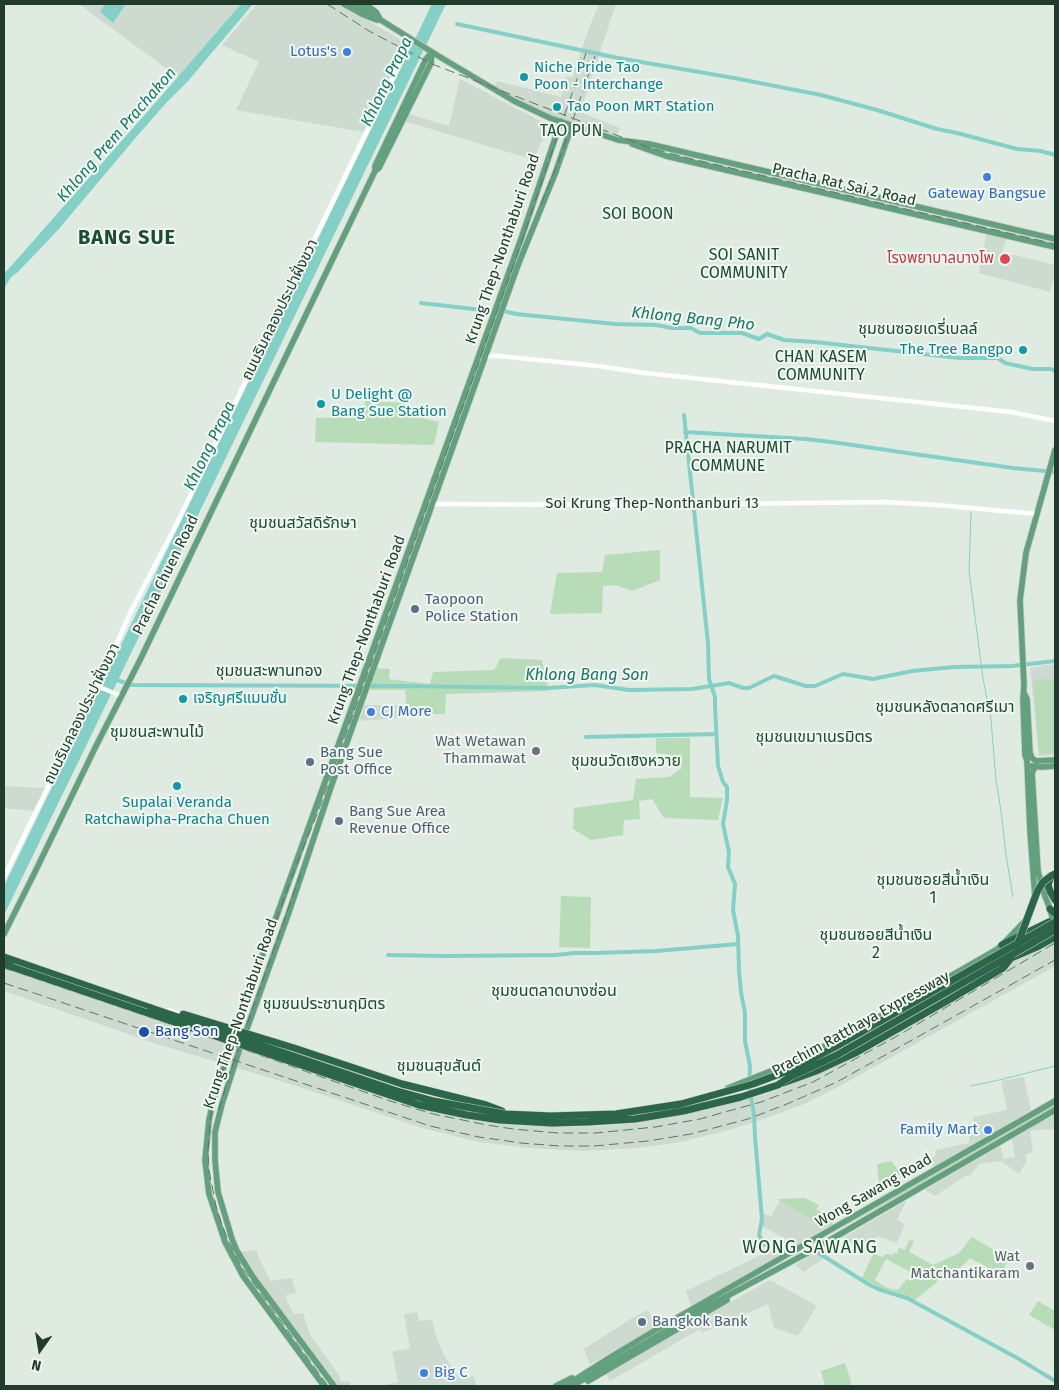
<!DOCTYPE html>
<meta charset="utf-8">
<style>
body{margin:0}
#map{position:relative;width:1059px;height:1390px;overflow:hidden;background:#dfeae1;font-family:"Fira Sans",sans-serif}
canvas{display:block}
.frame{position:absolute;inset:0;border:5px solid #203a2b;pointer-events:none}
.north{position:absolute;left:15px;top:1325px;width:50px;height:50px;-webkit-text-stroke:4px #eff7f0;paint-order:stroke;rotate:193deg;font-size:14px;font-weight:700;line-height:20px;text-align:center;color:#203a2b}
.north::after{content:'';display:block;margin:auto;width:18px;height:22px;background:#203a2b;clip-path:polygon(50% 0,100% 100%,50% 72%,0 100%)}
</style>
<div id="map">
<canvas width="1059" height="1390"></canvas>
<div class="frame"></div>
<div class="north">N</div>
</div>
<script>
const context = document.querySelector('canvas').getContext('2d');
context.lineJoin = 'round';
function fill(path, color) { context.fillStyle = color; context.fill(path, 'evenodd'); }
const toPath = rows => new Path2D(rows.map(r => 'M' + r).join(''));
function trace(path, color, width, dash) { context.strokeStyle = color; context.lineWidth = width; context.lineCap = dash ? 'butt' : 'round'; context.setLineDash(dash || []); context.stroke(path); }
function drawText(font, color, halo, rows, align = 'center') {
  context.font = font + ' "Fira Sans","Noto Sans Thai",sans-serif'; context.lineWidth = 4; context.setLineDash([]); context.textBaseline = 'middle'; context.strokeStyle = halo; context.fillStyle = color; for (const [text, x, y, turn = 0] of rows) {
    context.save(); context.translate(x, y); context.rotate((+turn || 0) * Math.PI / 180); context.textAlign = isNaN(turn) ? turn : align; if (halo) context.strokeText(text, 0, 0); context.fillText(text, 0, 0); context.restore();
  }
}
fill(toPath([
 [79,4,241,4,178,77],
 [257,4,339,4,412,46,408,54,404,52,382,97,380,99,377,99,379,101,364,132,236,110,259,62,222,45],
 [599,4,616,4,580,112,620,128,616,138,547,116,494,87,497,81,561,97,566,76,572,78,589,28],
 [460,79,548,125,534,160,404,121,409,114,449,126],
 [987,232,1007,237,1002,252,1055,265,1055,274,1050,292,979,273],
 [1055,664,1055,755,1039,756,1030,668],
 [364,705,400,705,401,718,359,721],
 [4,786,46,788,34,811,4,808],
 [1055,936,1055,966,840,1086,807,1103,755,1122,718,1133,680,1142,639,1148,583,1151,530,1148,479,1142,422,1128,293,1085,157,1044,4,991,4,966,412,1105,511,1124,566,1127,604,1126,636,1123,712,1108,763,1095,788,1086,845,1059,912,1022],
 [1024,1077,1031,1110,933,1168,931,1159,936,1155,935,1150,969,1143,969,1136,976,1134,973,1117,1007,1110,1001,1081],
 [1055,1114,1055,1129,1035,1130,1030,1131,1033,1152,1025,1155,1027,1160,1019,1174,1001,1161,979,1164,971,1175,965,1176,935,1196,925,1190,1000,1146,1004,1159,1015,1157,1012,1139],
 [780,1201,825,1228,807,1240,691,1306,686,1291,790,1241,764,1227,760,1227,760,1213,771,1216],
 [906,1201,897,1220,905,1224,897,1243,877,1236,869,1252,843,1238],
 [834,1242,827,1256,804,1272,795,1265],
 [257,1250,259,1259,271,1281,292,1278,296,1293,286,1295,287,1302,294,1314,303,1313,310,1335,339,1375,341,1382,349,1381,351,1386,336,1386,250,1270,240,1252],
 [770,1280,817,1306,798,1336,774,1328,768,1304,702,1333,700,1329,610,1381,605,1372],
 [648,1310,655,1328,590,1364,584,1349,632,1318],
 [417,1312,419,1321,432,1320,437,1339,444,1355,460,1379,473,1376,477,1386,385,1386,385,1385,398,1382,392,1352,410,1348,404,1314]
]), '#cddad0');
fill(toPath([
 [365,401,405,403,404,414,439,422,434,445,315,442,316,418,363,416],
 [660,550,660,580,632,591,616,585,603,586,602,613,550,614,557,573,602,572,605,555],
 [501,658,542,660,549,691,446,694,445,714,407,714,405,690,367,690,376,668,390,669,389,679,430,684,433,672,494,670],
 [1055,679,1055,753,1039,754,1033,680],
 [656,738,690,738,690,797,723,798,718,820,664,818,652,799,639,801,640,819,624,820,623,835,591,840,573,829,574,808,633,800,636,779,669,777,681,769,681,756,656,753],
 [561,896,591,897,590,948,559,947],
 [1055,1104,1055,1107,907,1192,806,1247],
 [891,1161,901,1174,897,1176,902,1184,899,1185,894,1180,879,1184,877,1164],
 [805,1198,819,1205,816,1209,828,1217,833,1225,825,1228,780,1201,778,1199],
 [972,1237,1009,1259,1000,1274,970,1258,960,1268,945,1271,936,1283,915,1300,893,1291,879,1287,862,1278,873,1254,883,1257,886,1254,893,1255,894,1252,897,1254,899,1248,905,1250,909,1240,914,1241,909,1252,933,1265,959,1253],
 [886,1259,914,1274,910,1281,907,1279,898,1290,887,1288,875,1280],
 [1038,1301,1055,1311,1055,1330,1029,1315],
 [845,1363,851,1381,850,1386,825,1386,821,1371]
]), '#b8dcb7');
fill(toPath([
 [105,4,126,4,113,23,100,12],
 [241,4,253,4,188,81,167,102,138,135,57,231,18,272,11,277,4,289,4,274,163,94],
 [432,4,446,4,4,915,4,886]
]), '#85d0c6');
trace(toPath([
 [971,512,969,571,983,678,991,720,996,780,1001,811,1006,855,1013,897],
 [971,1086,999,1080,1055,1066]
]), '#85d0c6', 1);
trace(toPath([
 [457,24,618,58,734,78,821,95,877,110,937,129,957,133,1017,149,1041,151,1055,155],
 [421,303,491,311],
 [503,311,516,314,615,324,656,325,672,328,691,328,700,333,742,333,759,339,767,334,784,340,815,342,959,358,998,358,1005,363,1014,365,1033,369,1051,369,1055,371],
 [684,415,708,643,709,679,715,697,715,706,718,766,723,782,727,787,727,800,723,824,729,852,728,867,735,884,733,910,738,936,739,971,741,992,745,1013,745,1041,750,1066,749,1087,754,1114,755,1137,762,1219,759,1235,764,1245],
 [685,432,806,439,839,443,914,454,1013,468,1055,472],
 [114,679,132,685,395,686,548,688,595,685,629,690,692,689,729,683,743,688,749,688,774,676,806,686,815,686,843,674,873,679,912,671,954,667,1012,666,1055,661],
 [586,737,716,734],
 [388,955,445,956,556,955,574,953,596,953,656,951,738,944],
 [817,1252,868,1284,878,1289,907,1298,1019,1359,1055,1381]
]), '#85d0c6', 4);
const major = toPath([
 [344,4,364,15,377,20],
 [355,4,440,57,514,101,550,118,618,140,649,144,1055,239],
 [365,4,376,12,380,19],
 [632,144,666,156,1055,247],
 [375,171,379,168,431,63,432,52],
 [1024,693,1027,699,1030,753,1032,758,1036,761,1055,760],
 [1032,766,1042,767,1055,766],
 [1035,767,1032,773,1038,871,1043,891,1050,909,1053,920,1051,926,1048,929,1038,937],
 [1035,897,1030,831,1027,761,1025,755,1023,699,1024,685,1020,600,1026,553,1055,450],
 [4,934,34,874,96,746,140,660,375,171,375,166,426,59,432,52],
 [938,993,977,971],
 [728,1088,786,1065,829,1044,895,1008,996,950,1002,945,1027,919],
 [588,1381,727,1300],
 [574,1385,701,1310,811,1251,1055,1110],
 [324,1386,243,1276,225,1242,209,1194,205,1160,209,1120,213,1102,234,1034,522,236,561,121],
 [334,1386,253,1277,237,1251,232,1239,218,1192,215,1160,215,1132,222,1104,240,1048,289,912,332,784,518,265,555,174,572,125],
 [556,1386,572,1378],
 [565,1386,609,1358,654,1331,1055,1101]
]);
const highway = toPath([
 [1055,874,1051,876,1048,885,1050,891,1055,900],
 [1050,909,1055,913],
 [1002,945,1049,922],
 [4,957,151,1008],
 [1011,958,1039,946,1055,937],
 [4,964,12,967],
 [783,1083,816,1071,857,1052,952,998],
 [402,1084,486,1105,502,1111]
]);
trace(major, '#c1c8c4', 7);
trace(highway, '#c1c8c4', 8);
trace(toPath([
 [486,356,499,356,598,366,645,373,1011,412,1055,421],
 [433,504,636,505,886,502,937,505,1037,514],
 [97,686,121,696],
 [4,877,106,668,131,611,176,525,411,40],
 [168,1010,185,1016]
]), '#fff', 4.5);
trace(major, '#63a07e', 5.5);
trace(highway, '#2c6649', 7);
trace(toPath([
 [327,4,369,31,432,64,650,148,688,158,1055,244],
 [541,204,558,163,595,56],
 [4,968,231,1045,390,1101,433,1114,487,1125,513,1129,558,1133,596,1133,655,1127,700,1119,761,1102,813,1082,899,1035,1055,943],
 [4,983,430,1126,479,1137,521,1143,560,1146,594,1146,648,1141,691,1134,748,1119,787,1104,837,1082,1055,960],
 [219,1110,229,1075,302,870],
 [328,1386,243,1269,229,1242,222,1225,216,1206,209,1170,208,1151,211,1112,222,1073,290,881,318,812,521,244,549,160,586,53]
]), '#5a7666', 1, [10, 5]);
const highwayBridge = toPath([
 [1017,946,1037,892,1043,882,1051,876],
 [12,967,419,1105,467,1115,500,1120,552,1123,588,1122,635,1119,683,1111,741,1097,778,1085,790,1077,837,1055,1055,930],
 [952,998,1003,968,1011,958],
 [151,1008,400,1092,433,1101,505,1114,551,1116,616,1114,681,1104,753,1084,793,1069,835,1047,1055,922],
 [183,1014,294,1048,402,1084]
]);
trace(highwayBridge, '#c1c8c4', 8, []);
trace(highwayBridge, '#2c6649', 7);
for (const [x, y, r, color] of [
 [347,52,5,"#3f7fe0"],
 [524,77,5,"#0f9aa8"],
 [557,107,5,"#0f9aa8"],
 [987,177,5,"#3f7fe0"],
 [1005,259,6,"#e0444e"],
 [1023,350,5,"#0f9aa8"],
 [321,404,5,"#0f9aa8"],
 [415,609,5,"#5c6f8a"],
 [183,699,5,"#0f9aa8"],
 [371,712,5,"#3f7fe0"],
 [536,751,5,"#6b7280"],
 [310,762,5,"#5c6f8a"],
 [177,786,5,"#0f9aa8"],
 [339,821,5,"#5c6f8a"],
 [144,1032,6,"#1a4fb4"],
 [988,1130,5,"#3f7fe0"],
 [1030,1266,5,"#6b7280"],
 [642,1322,5,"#5c6f8a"],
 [424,1373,5,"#3f7fe0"]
]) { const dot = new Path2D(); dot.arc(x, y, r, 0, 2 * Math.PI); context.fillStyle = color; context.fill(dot); trace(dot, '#eff7f0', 2); }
drawText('15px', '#366cbe', '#eff7f0', [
 ["Lotus's",337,52],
 ["Gateway Bangsue",987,194,"center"],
 ["CJ More",381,712,"left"],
 ["Family Mart",978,1130],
 ["Big C",434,1373,"left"]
], 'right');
drawText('15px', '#0d838f', '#eff7f0', [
 ["Niche Pride Tao",534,68],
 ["Poon - Interchange",534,85],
 ["Tao Poon MRT Station",567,107],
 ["The Tree Bangpo",1013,350,"right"],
 ["U Delight @",331,395],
 ["Bang Sue Station",331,412],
 ["เจริญศรีแมนชั่น",193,699],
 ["Supalai Veranda",177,803,"center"],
 ["Ratchawipha-Pracha Chuen",177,820,"center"]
], 'left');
drawText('15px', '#203a2b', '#eff7f0', [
 ["Pracha Rat Sai 2 Road",844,185,13],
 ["Krung Thep-Nonthaburi Road",503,249,-71],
 ["ถนนริมคลองประปาฝั่งขวา",280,310,-64],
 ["Soi Krung Thep-Nonthanburi 13",652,504],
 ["Pracha Chuen Road",166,575,-64],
 ["Krung Thep-Nonthaburi Road",367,630,-70],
 ["ถนนริมคลองประปาฝั่งขวา",82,714,-64],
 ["Krung Thep-Nonthaburi Road",241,1014,-71],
 ["Prachim Ratthaya Expressway",861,1024,-29],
 ["Wong Sawang Road",874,1191,-30]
]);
drawText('15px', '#be3a42', '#eff7f0', [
 ["โรงพยาบาลบางโพ",994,259]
], 'right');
drawText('15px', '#4e5e75', '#eff7f0', [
 ["Taopoon",425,600],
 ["Police Station",425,617],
 ["Bang Sue",320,753],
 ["Post Office",320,770],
 ["Bang Sue Area",349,812],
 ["Revenue Office",349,829],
 ["Bangkok Bank",652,1322]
], 'left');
drawText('15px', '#5b616d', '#eff7f0', [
 ["Wat Wetawan",526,742],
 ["Thammawat",526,759],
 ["Wat",1020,1257],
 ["Matchantikaram",1020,1274]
], 'right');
drawText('15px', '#164399', '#eff7f0', [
 ["Bang Son",155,1032]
], 'left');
drawText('italic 16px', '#1a766a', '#eff7f0', [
 ["Khlong Prapa",387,82,-64],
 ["Khlong Prem Prachakon",117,135,-49],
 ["Khlong Bang Pho",693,319,6],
 ["Khlong Prapa",210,446,-64],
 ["Khlong Bang Son",587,676]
]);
drawText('16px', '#1c4c32', '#eff7f0', [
 ["TAO PUN",571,132],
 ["SOI BOON",638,215],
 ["SOI SANIT",744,256],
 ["COMMUNITY",744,274],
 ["ชุมชนซอยเดรี่เบลล์",918,330],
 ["CHAN KASEM",821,358],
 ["COMMUNITY",821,376],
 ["PRACHA NARUMIT",728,449],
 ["COMMUNE",728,467],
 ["ชุมชนสวัสดิรักษา",303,524],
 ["ชุมชนสะพานทอง",269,672],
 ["ชุมชนหลังตลาดศรีเมา",945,708],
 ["ชุมชนสะพานไม้",157,733],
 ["ชุมชนเขมาเนรมิตร",814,738],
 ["ชุมชนวัดเชิงหวาย",626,762],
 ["ชุมชนซอยสีน้ำเงิน",933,881],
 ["1",933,899],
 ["ชุมชนซอยสีน้ำเงิน",876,936],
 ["2",876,954],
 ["ชุมชนตลาดบางซ่อน",554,992],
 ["ชุมชนประชานฤมิตร",324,1005],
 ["ชุมชนสุขสันต์",439,1067]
]);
context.letterSpacing = '1px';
drawText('18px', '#1c4c32', '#eff7f0', [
 ["WONG SAWANG",810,1248]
]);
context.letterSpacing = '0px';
context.letterSpacing = '1px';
drawText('bold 20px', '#1c4c32', '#eff7f0', [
 ["BANG SUE",127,238]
]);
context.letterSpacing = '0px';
</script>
